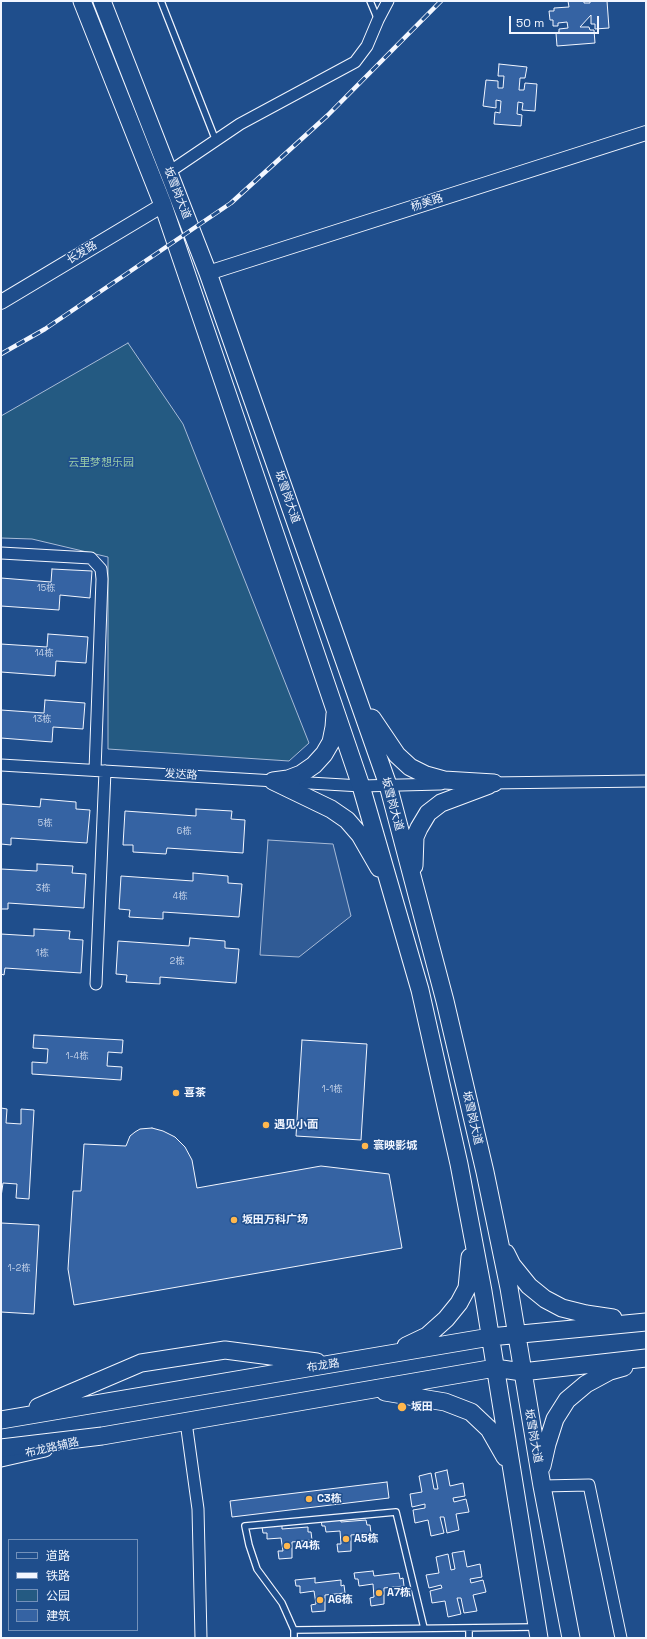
<!DOCTYPE html>
<meta charset="utf-8">
<style>
body{margin:0}
#map{position:relative;width:647px;height:1639px;overflow:hidden;background:#1f4e8c;font-family:"Space Grotesk","Noto Sans SC",sans-serif}
canvas{display:block}
.frame{position:absolute;inset:0;border:2px solid #f2f6ff;pointer-events:none}
.legend{position:absolute;left:8px;top:1539px;width:130px;height:92px;box-sizing:border-box;background:#1f4e8c;border:1px solid #7391ba;margin:0;padding:5px 7px;list-style:none;font-size:12px;color:#f2f6ff}
.legend li{display:flex;align-items:center;gap:8px;height:20px}
.legend b{width:20px;border:1px solid #7391ba}
.scale{position:absolute;left:509px;top:16px;width:90px;height:18px;box-sizing:border-box;border:2px solid #f2f6ff;border-top:0;padding-left:5px;font-size:12px;line-height:14px;white-space:nowrap;color:#f2f6ff;-webkit-text-stroke:3px #1f4e8c;paint-order:stroke}
</style>
<div id="map">
<canvas width="647" height="1639"></canvas>
<div class="frame"></div>
<ul class="legend">
<li><b style="height:5px;background:#1f4e8c"></b>道路</li>
<li><b style="height:5px;background:#f2f6ff"></b>铁路</li>
<li><b style="height:11px;background:#245a82"></b>公园</li>
<li><b style="height:11px;background:#3563a3"></b>建筑</li>
</ul>
<div class="scale">50 m</div>
</div>
<script>
const context = document.querySelector('canvas').getContext('2d');
context.lineJoin = 'round';
function fill(path, color) { context.fillStyle = color; context.fill(path, 'evenodd'); }
const toPath = rows => new Path2D(rows.map(r => 'M' + r).join(''));
function trace(path, color, width, dash) { context.strokeStyle = color; context.lineWidth = width; context.lineCap = dash ? 'butt' : 'round'; context.setLineDash(dash || []); context.stroke(path); }
function drawText(font, color, halo, rows, align = 'center') {
  context.font = font + ' "Space Grotesk","Noto Sans SC",sans-serif'; context.lineWidth = 3; context.setLineDash([]); context.textBaseline = 'middle'; context.strokeStyle = halo; context.fillStyle = color; for (const [text, x, y, turn = 0] of rows) {
    context.save(); context.translate(x, y); context.rotate((+turn || 0) * Math.PI / 180); context.textAlign = isNaN(turn) ? turn : align; if (halo) context.strokeText(text, 0, 0); context.fillText(text, 0, 0); context.restore();
  }
}
const green = toPath([
 [128,343,183,424,309,743,289,761,108,749,108,557,32,539,1,538,1,416,128,343]
]);
fill(green, '#245a82');
trace(green, '#a8bbd7', 1);
const parking = toPath([
 [268,840,333,844,351,916,299,957,260,955,268,840]
]);
fill(parking, '#305b95');
trace(parking, '#a8bbd7', 1);
const building = toPath([
 [568,1,584,1,584,3,590,3,590,1,607,1,609,28,595,29,595,24,591,24,591,15,580,27,589,27,590,30,594,30,595,43,557,46,556,33,559,32,559,29,568,28,567,22,558,23,558,26,553,26,553,20,550,20,549,11,554,11,554,8,569,7,568,1],
 [499,64,527,67,525,78,520,78,519,90,524,90,525,83,537,84,535,111,522,110,523,103,518,102,517,114,522,115,521,126,494,124,495,112,500,113,501,101,496,100,496,108,483,106,486,80,498,81,498,88,503,88,504,76,498,76,499,64],
 [52,569,92,571,90,598,60,595,59,610,1,606,1,578,51,582,52,569],
 [48,634,88,637,86,663,56,661,55,676,1,672,1,644,47,647,48,634],
 [45,700,85,703,83,729,53,727,52,742,1,738,1,710,44,713,45,700],
 [41,799,76,802,76,809,90,810,87,843,11,838,11,845,1,844,1,804,40,807,41,799],
 [196,809,232,811,231,819,245,820,243,853,167,848,166,854,133,852,133,845,123,845,125,811,196,816,196,809],
 [37,864,73,866,72,873,86,874,84,908,8,903,8,909,1,909,1,869,37,871,37,864],
 [193,873,228,876,228,883,242,884,239,917,163,912,163,919,129,917,130,910,119,909,121,876,193,881,193,873],
 [34,929,70,931,69,939,83,940,81,973,5,968,4,975,1,974,1,934,34,936,34,929],
 [190,938,225,941,225,948,239,949,236,983,160,977,160,984,126,982,127,975,116,974,118,941,189,946,190,938],
 [34,1035,123,1040,122,1053,108,1052,107,1066,122,1067,121,1080,32,1074,32,1062,47,1063,48,1049,33,1048,34,1035],
 [302,1040,367,1044,361,1140,296,1136,302,1040],
 [1,1108,7,1109,6,1123,21,1124,21,1109,34,1110,29,1199,16,1198,17,1184,3,1183,1,1197,1,1108],
 [152,1128,163,1131,175,1137,185,1147,192,1160,197,1188,321,1166,389,1174,402,1248,74,1305,68,1269,73,1191,81,1191,84,1144,126,1146,130,1136,135,1132,140,1129,152,1128],
 [1,1223,39,1225,34,1314,1,1312,1,1223],
 [447,1470,450,1486,463,1483,465,1496,453,1498,454,1502,466,1499,469,1512,456,1514,459,1530,447,1533,444,1517,440,1517,444,1533,431,1536,428,1520,415,1523,413,1510,425,1508,425,1504,412,1507,410,1494,422,1492,419,1476,431,1473,434,1489,438,1489,435,1473,447,1470],
 [387,1482,389,1498,232,1517,230,1501,387,1482],
 [340,1518,341,1522,366,1520,367,1525,370,1525,371,1533,351,1535,351,1551,338,1552,337,1544,341,1544,340,1531,326,1532,325,1526,322,1526,321,1520,340,1518],
 [282,1525,282,1529,308,1527,308,1532,311,1532,312,1540,292,1542,292,1558,279,1559,278,1551,283,1551,281,1538,267,1539,267,1533,263,1533,262,1527,282,1525],
 [464,1551,467,1567,480,1564,482,1577,470,1579,471,1583,483,1580,486,1592,473,1595,477,1611,464,1613,461,1598,457,1598,461,1614,448,1617,445,1601,432,1603,430,1591,442,1588,441,1585,429,1588,426,1575,439,1573,436,1557,448,1554,451,1570,455,1569,452,1553,464,1551],
 [373,1571,374,1576,399,1573,400,1579,403,1578,404,1586,384,1588,384,1604,371,1606,370,1598,374,1597,373,1584,359,1586,358,1579,355,1579,354,1573,373,1571],
 [315,1578,315,1583,341,1580,341,1586,344,1585,345,1593,325,1595,325,1611,312,1612,311,1605,316,1604,314,1591,300,1593,300,1586,296,1586,295,1580,315,1578]
]);
fill(building, '#3563a3');
trace(building, '#f2f6ff', 1);
const service = toPath([
 [161,1,216,141],
 [370,1,378,20],
 [469,1628,469,1638],
 [294,1630,535,1627],
 [294,1638,294,1630,282,1603,257,1569,249,1545,245,1526,396,1512,424,1628]
]);
const minor = toPath([
 [169,172,240,124,355,62,367,46,378,20,388,1],
 [1,553,91,558,101,569,102,579,95,770],
 [1,765,361,786,441,784],
 [489,783,646,781],
 [96,984,105,771],
 [186,1422,198,1509,201,1638],
 [542,1486,589,1485,621,1638]
]);
const tertiary = toPath([
 [208,273,646,133],
 [1,302,163,205]
]);
const secondary = toPath([
 [1,1459,45,1449]
]);
const primary = toPath([
 [82,1,163,205,361,786,420,990,459,1164,483,1291,539,1638],
 [102,1,208,273,388,785,445,1001,485,1172,509,1288,542,1486,571,1638],
 [372,718,397,755,410,767,426,775,444,780,494,783],
 [273,781,331,809,347,820,360,835,379,868],
 [273,781,288,779,301,774,314,765,324,754,331,742,334,727,335,714],
 [414,866,415,837,419,828,428,813,441,803,489,785],
 [506,1253,512,1265,529,1286,545,1299,562,1308,586,1314,613,1318],
 [406,1346,427,1336,446,1319,459,1303,467,1288,470,1257],
 [385,1392,445,1402,471,1412,489,1429,505,1457],
 [38,1407,141,1363,225,1350,317,1362],
 [1,1420,490,1337,646,1322],
 [1,1448,102,1436,495,1368,522,1372,646,1358],
 [542,1466,547,1444,555,1419,567,1400,586,1384,610,1371,624,1367]
]);
trace(service, '#f2f6ff', 8);
trace(minor, '#f2f6ff', 13);
trace(tertiary, '#f2f6ff', 16);
trace(secondary, '#f2f6ff', 17);
trace(primary, '#f2f6ff', 19);
trace(service, '#1f4e8c', 5.5);
trace(minor, '#1f4e8c', 11);
trace(tertiary, '#1f4e8c', 14);
trace(secondary, '#1f4e8c', 15);
trace(primary, '#1f4e8c', 17);
const rail = toPath([
 [1,354,45,329,231,203,328,115,441,1]
]);
trace(rail, '#f2f6ff', 4.5);
trace(rail, '#1f4e8c', 3, [9]);
for (const [x, y, r, color] of [
 [176,1093,4,"#ffb74d"],
 [266,1125,4,"#ffb74d"],
 [365,1146,4,"#ffb74d"],
 [234,1220,4,"#ffb74d"],
 [402,1407,5,"#ffb74d"],
 [309,1499,4,"#ffb74d"],
 [346,1539,4,"#ffb74d"],
 [287,1546,4,"#ffb74d"],
 [379,1593,4,"#ffb74d"],
 [320,1600,4,"#ffb74d"]
]) { const dot = new Path2D(); dot.arc(x, y, r, 0, 2 * Math.PI); context.fillStyle = color; context.fill(dot); trace(dot, '#1f4e8c', 1.5); }
drawText('9px', '#c3d1e8', null, [
 ["15栋",46,589],
 ["14栋",44,654],
 ["13栋",42,720],
 ["5栋",45,824],
 ["6栋",184,832],
 ["3栋",43,889],
 ["4栋",180,897],
 ["1栋",42,954],
 ["2栋",177,962],
 ["1-4栋",77,1057],
 ["1-1栋",332,1090],
 ["1-2栋",19,1269]
]);
drawText('11px', '#f2f6ff', '#1f4e8c', [
 ["坂雪岗大道",177,193,69],
 ["杨美路",427,203,-18],
 ["长发路",82,253,-31],
 ["坂雪岗大道",287,497,71],
 ["发达路",181,775,3],
 ["坂雪岗大道",392,804,75],
 ["坂雪岗大道",472,1118,77],
 ["布龙路",323,1366,-9],
 ["坂雪岗大道",533,1436,80],
 ["布龙路辅路",52,1448,-13]
]);
drawText('11px', '#97c8a6', '#1f4e8c', [
 ["云里梦想乐园",101,463]
]);
drawText('bold 11px', '#f2f6ff', '#1f4e8c', [
 ["喜茶",184,1093],
 ["遇见小面",274,1125],
 ["寰映影城",373,1146],
 ["坂田万科广场",242,1220],
 ["坂田",411,1407],
 ["C3栋",317,1499],
 ["A5栋",354,1539],
 ["A4栋",295,1546],
 ["A7栋",387,1593],
 ["A6栋",328,1600]
], 'left');
</script>
